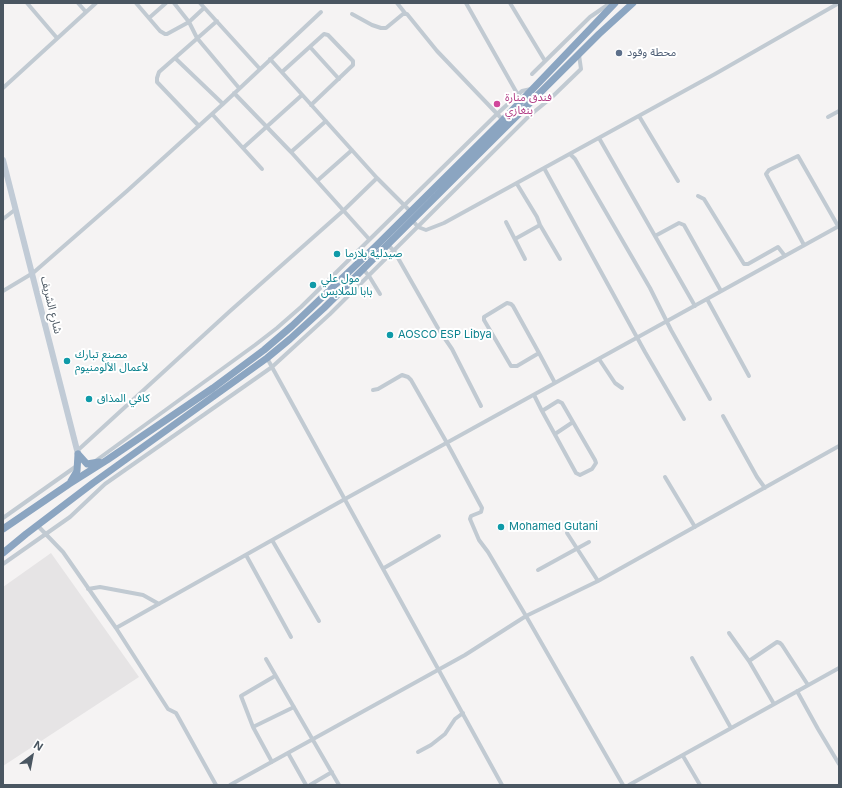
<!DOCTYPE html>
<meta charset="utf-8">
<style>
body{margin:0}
#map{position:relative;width:842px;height:788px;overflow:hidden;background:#f5f3f3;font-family:Inter,sans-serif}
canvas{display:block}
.frame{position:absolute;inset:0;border:4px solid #4a5661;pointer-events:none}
.north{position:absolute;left:12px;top:736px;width:40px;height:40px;-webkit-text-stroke:3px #fff;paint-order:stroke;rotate:32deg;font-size:11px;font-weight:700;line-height:16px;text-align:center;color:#4a5661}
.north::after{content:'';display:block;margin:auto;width:14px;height:18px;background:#4a5661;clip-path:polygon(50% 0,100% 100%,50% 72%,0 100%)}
</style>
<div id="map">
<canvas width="842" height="788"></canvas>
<div class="frame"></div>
<div class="north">N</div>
</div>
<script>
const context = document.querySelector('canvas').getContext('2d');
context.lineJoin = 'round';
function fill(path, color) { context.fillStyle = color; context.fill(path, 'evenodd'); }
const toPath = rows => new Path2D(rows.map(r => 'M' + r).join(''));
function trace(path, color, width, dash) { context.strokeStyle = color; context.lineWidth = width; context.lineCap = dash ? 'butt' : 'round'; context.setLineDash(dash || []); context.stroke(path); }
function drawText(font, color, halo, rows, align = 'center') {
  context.font = font + ' Inter,"Noto Sans Arabic",sans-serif'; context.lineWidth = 4; context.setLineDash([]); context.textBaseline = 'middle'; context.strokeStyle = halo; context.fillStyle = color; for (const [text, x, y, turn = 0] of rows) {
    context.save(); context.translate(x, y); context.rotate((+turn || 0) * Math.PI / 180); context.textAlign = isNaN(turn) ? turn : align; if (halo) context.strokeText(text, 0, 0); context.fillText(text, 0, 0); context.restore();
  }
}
fill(toPath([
 [51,553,139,677,3,766,3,587]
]), '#e6e4e5');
trace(toPath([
 [27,3,57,38],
 [78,3,86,12],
 [136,3,160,31,165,34,167,34,189,22,204,8],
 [174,3,189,22,197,38,239,88],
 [200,3,260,69],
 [397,3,405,13],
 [466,3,518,95],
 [510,3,545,61],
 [352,14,372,25,381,28,386,28,403,14,407,14,437,51,503,120],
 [149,18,166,3],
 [310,47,339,79],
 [175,58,223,104],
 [270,59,377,178,411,212],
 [282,72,324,34,328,35,353,61,353,65,311,105],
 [532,74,590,17,606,6,612,4],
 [3,88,96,3],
 [234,93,291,152,369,239],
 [212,114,262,169],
 [639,116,678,181],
 [828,117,839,111],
 [199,126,157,82,157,78,159,72,217,21],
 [599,138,695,306],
 [243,148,302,95],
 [291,152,326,121],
 [570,154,575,159,650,288,671,330,710,399],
 [544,168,645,352,684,419],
 [317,181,352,150],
 [698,196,704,199,744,264,748,264,778,247,785,256],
 [3,219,16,209],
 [413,221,418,227,426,230,444,223,715,74,839,3],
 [506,222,525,259],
 [540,225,560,259],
 [655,236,679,223,684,225,721,291],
 [515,239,540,225,537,217,517,184],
 [388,245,394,251,439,330,452,349,481,406],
 [804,245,766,174,769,170,798,156,838,226],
 [363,269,369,276,380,294],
 [3,291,33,273,127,191,223,104,321,12],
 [707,299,749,376],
 [539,353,517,366,511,366,484,320,484,317,507,303,511,304,513,306,539,353,555,383],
 [267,358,502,785],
 [599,359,615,383,622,388],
 [373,390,378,389,402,375,408,377,411,380,447,443,482,508,481,512,471,516,470,519,479,540,488,552,526,616,623,785],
 [534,395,542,411,576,473,580,475,592,469,596,463,595,460,562,403,558,401,542,411],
 [723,416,757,477,765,488],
 [555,434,573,422],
 [77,451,229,312,344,210,377,178],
 [94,462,255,345,277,328,301,307,497,114,522,91,531,89],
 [665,477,695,527],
 [3,518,78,465],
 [37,525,63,552,116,628,168,709,176,713,216,785],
 [567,533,598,581],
 [272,540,319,621],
 [246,555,291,637],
 [3,564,70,517,105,484,272,367,330,314,529,116,551,98,581,69,579,55],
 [384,568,439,536],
 [538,570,589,542],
 [88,589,100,587,143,595,159,604],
 [116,628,345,499,839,226],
 [729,633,749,661,774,704],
 [692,658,731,728],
 [266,659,339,785],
 [749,661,777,642,780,643,782,645,808,685],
 [797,691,818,729,839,764],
 [253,727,294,707],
 [418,752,431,745,445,734,455,719,463,713],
 [288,753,306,785],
 [683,756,700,785],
 [272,762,253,727,241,696,275,676],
 [230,785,465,655,526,616,598,581,839,446],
 [310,785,332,772],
 [629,785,839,668]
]), '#c1cad2', 4);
trace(toPath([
 [3,160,78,454]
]), '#c1cbd6', 6);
trace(toPath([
 [78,454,87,464,99,462],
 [71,481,77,471,78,454],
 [3,529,69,484,107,460,213,388,264,350,292,326,376,246,503,120,615,3],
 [3,553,26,534,93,483,214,396,267,358,290,339,324,308,599,34,633,3]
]), '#8ba5c1', 7);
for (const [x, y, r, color] of [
 [619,53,4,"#5c6f8a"],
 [497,104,4,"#d1479c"],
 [337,254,4,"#0f9aa8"],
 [313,285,4,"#0f9aa8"],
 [390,335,4,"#0f9aa8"],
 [67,361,4,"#0f9aa8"],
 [89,399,4,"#0f9aa8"],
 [501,527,4,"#0f9aa8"]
]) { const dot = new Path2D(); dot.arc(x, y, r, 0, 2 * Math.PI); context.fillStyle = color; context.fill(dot); trace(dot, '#fff', 1.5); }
drawText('11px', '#4e5e75', '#fff', [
 ["محطة وقود",627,53]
], 'left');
drawText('11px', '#b23c85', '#fff', [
 ["فندق منارة",505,98],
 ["بنغازي",505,111]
], 'left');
drawText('11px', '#0d838f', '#fff', [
 ["صيدلية بلازما",345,254],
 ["مول علي",321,279],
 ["بابا للملابس",321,292],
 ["AOSCO ESP Libya",398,335],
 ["مصنع تبارك",75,355],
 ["لأعمال الألومنيوم",75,368],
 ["كافي المذاق",97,399],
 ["Mohamed Gutani",509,527]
], 'left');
drawText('11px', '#4a5661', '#fff', [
 ["شارع الشريف",51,305,76]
]);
</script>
